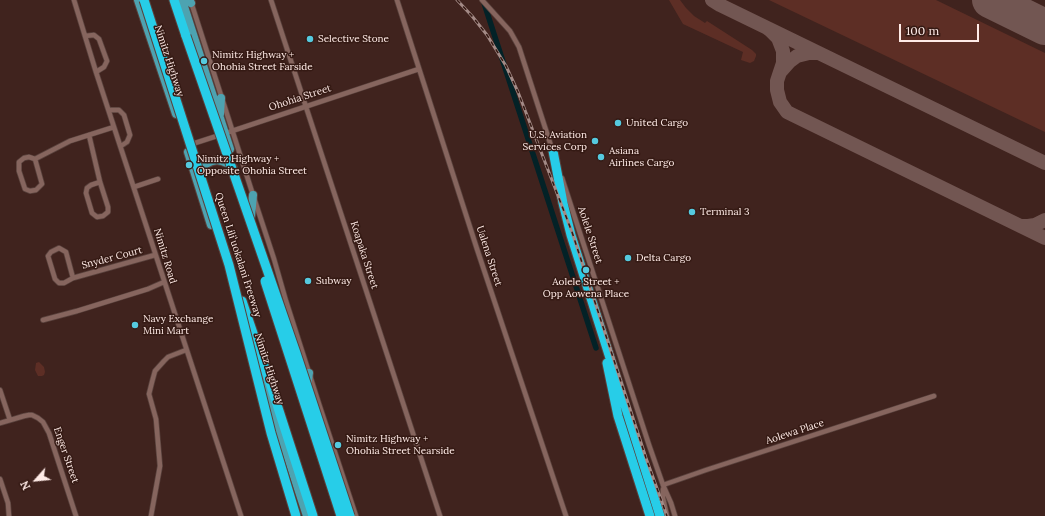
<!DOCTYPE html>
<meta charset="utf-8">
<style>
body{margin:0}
#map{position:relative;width:1045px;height:516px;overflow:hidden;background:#40231e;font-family:Lora,serif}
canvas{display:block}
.north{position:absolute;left:16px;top:460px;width:40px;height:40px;-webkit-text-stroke:3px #351a14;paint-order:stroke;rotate:243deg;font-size:11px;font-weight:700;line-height:16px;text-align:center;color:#ffebe7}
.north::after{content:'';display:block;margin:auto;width:14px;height:18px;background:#ffebe7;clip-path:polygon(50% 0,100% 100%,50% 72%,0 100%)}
.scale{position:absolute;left:899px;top:24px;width:80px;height:18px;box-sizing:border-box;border:2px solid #ffebe7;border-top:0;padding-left:5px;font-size:12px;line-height:14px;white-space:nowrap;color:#ffebe7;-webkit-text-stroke:3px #351a14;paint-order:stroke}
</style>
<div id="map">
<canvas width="1045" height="516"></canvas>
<div class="north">N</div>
<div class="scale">100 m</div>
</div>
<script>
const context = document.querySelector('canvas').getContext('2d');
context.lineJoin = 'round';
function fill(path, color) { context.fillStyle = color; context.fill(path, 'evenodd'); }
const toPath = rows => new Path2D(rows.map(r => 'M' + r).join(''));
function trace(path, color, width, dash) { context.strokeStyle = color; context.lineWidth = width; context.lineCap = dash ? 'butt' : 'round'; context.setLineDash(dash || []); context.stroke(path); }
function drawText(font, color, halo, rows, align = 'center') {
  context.font = font + ' Lora,serif'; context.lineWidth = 3; context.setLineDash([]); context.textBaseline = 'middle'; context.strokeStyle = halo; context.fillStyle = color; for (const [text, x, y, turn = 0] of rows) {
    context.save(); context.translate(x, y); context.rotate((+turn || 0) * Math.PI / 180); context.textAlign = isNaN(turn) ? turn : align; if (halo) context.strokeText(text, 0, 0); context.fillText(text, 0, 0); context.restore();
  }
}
fill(toPath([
 [669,0,680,0,686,8,694,16,705,23,707,21,752,50,756,54,756,56,754,61,750,63,741,60,743,52,683,24],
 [769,0,936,0,1045,53,1045,132],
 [39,362,44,367,45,372,44,375,42,376,38,376,35,370,36,363]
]), '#5d2e25');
trace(toPath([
 [483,0,596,348]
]), '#032227', 5.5);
trace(toPath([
 [712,0,720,5,1045,163],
 [767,28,771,31,778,38,783,51,783,63,777,81,777,90,780,102,787,112,791,114,1045,238],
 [781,71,789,62,797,56,809,53,818,53],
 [1021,226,1028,226,1035,225,1045,220]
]), '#725652', 14);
trace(toPath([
 [990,0,1045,27]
]), '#725652', 36);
const minor = toPath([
 [74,0,96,72,241,516],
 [271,0,440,516],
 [397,0,477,249,566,516],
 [482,0,510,31,519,47,553,152],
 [191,2,253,195,274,259,286,301,319,404,356,516],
 [85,36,94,35,99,39,107,61,104,67,96,72],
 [109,110,119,110,124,115,130,135,127,142,121,146],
 [229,132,419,69],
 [89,135,100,182,108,207,108,212,103,216,97,217,92,213,86,193,87,188,91,185,100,182],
 [189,145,220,135],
 [35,159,29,157,24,158,19,162,19,171,25,189,30,191,36,190,42,184,35,159,70,141,114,127],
 [562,178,649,445,663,485,671,503,675,516],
 [134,187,158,179],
 [73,278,66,252,59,248,51,252,48,256,55,279,59,283,64,283,73,278,155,255],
 [43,320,77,311,148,289,164,282],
 [0,390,10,420],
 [0,423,24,416,29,415,32,415,38,418,43,422,49,433,76,516],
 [0,479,8,503,9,516],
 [663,485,706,470,934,396],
 [663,489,663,498,667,516],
 [151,516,160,466,156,419,149,394,152,382,155,371,164,361,168,357,186,350]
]);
const primary = toPath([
 [138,0,176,114],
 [182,0,230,149],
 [189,0,191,3],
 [220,114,221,98],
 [188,152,211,225],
 [197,175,201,169,204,165,212,161,217,160,222,161,229,164,233,168],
 [251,216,253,195],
 [259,369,307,516],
 [307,386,309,373]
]);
const motorway = toPath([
 [174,0,186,36],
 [553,151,563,203,571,235,660,516],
 [242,301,271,386,313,516],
 [607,363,618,416,650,516]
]);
trace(minor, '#59423d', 6);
trace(primary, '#59423d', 10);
trace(motorway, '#59423d', 11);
trace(minor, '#86655e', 4.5);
trace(primary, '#4da3b1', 8);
trace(motorway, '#27cde8', 9);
const rail = toPath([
 [457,0,472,16,487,35,506,66,518,92,572,232,646,458,667,516]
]);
trace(rail, '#a38a86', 3);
trace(rail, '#351a14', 1.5, [4.5]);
const motorwayBridge = toPath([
 [144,0,229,265,271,433,296,516],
 [186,36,296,353,350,516],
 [265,281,341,516]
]);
trace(motorwayBridge, '#59423d', 11, []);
trace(motorwayBridge, '#27cde8', 9);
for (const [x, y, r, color] of [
 [310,39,4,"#55cadf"],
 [204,61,4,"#55cadf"],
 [618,123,4,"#55cadf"],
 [595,141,4,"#55cadf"],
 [601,157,4,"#55cadf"],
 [189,165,4,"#55cadf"],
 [692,212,4,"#55cadf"],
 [628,258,4,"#55cadf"],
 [586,270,4,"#55cadf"],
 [308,281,4,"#55cadf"],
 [135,325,4,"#55cadf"],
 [338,445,4,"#55cadf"]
]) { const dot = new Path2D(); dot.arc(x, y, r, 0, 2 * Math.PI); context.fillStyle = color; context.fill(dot); trace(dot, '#351a14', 1.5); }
drawText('10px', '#ffebe7', '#351a14', [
 ["Selective Stone",318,39],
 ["Nimitz Highway +",212,55],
 ["Ohohia Street Farside",212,67],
 ["United Cargo",626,123],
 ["U.S. Aviation",587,135,"right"],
 ["Services Corp",587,147,"right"],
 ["Asiana",609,151],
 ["Airlines Cargo",609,163],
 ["Nimitz Highway +",197,159],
 ["Opposite Ohohia Street",197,171],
 ["Terminal 3",700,212],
 ["Delta Cargo",636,258],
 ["Subway",316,281],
 ["Aolele Street +",586,282,"center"],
 ["Opp Aowena Place",586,294,"center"],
 ["Navy Exchange",143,319],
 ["Mini Mart",143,331],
 ["Nimitz Highway +",346,439],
 ["Ohohia Street Nearside",346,451]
], 'left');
drawText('10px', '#ffebe7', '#351a14', [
 ["Nimitz Highway",169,61,72],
 ["Ohohia Street",300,98,-18],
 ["Aolele Street",590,235,72],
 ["Queen Liliʻuokalani Freeway",238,255,72],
 ["Koapaka Street",364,255,72],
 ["Nimitz Road",165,256,73],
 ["Ualena Street",489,256,72],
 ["Snyder Court",112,258,-15],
 ["Nimitz Highway",269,369,72],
 ["Aolewa Place",795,432,-18],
 ["Enger Street",66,455,71]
]);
</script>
